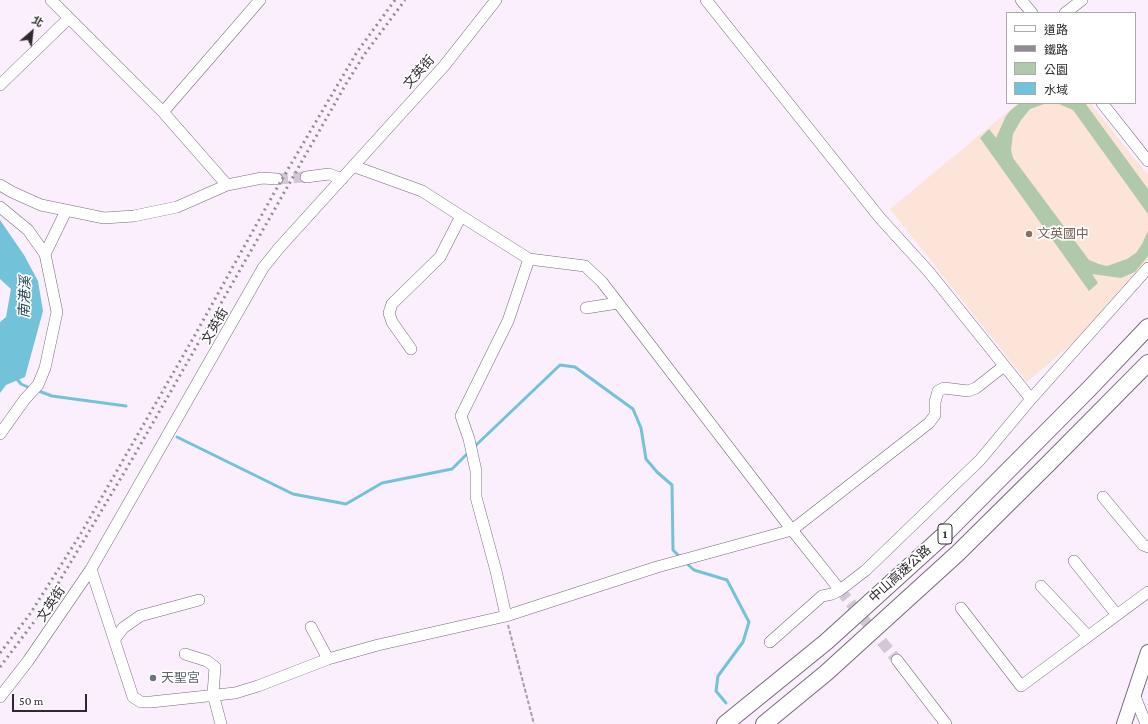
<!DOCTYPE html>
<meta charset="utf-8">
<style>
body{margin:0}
#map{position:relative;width:1148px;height:724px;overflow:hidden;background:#fbeffe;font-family:"Crimson Pro","Noto Sans TC",serif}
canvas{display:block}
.legend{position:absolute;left:1006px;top:12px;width:130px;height:92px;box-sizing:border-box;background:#fff;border:1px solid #aba9ac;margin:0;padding:5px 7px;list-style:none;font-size:12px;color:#2e282f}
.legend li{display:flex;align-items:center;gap:8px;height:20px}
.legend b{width:20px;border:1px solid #aba9ac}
.north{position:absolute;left:12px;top:12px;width:40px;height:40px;-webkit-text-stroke:3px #fff;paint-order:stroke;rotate:28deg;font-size:11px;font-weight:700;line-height:16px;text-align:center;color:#2e282f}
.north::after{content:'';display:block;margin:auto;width:14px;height:18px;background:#2e282f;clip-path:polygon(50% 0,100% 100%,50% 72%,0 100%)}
.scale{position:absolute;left:12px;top:694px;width:75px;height:18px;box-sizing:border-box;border:2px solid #2e282f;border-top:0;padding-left:5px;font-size:12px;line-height:14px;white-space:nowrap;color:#2e282f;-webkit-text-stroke:3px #fff;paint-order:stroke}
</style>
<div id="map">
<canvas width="1148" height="724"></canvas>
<ul class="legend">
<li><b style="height:5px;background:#fff"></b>道路</li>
<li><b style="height:5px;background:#938a95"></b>鐵路</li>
<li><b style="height:11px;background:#afc9aa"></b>公園</li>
<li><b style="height:11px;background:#72c2d9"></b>水域</li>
</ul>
<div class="north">北</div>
<div class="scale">50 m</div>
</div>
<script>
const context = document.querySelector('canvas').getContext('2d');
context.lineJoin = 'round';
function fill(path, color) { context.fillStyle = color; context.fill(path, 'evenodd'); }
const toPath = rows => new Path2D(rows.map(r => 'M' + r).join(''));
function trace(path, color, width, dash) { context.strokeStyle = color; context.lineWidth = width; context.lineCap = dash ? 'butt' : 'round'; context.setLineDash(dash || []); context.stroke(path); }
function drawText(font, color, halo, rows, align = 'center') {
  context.font = font + ' "Crimson Pro","Noto Sans TC",serif'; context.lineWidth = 3.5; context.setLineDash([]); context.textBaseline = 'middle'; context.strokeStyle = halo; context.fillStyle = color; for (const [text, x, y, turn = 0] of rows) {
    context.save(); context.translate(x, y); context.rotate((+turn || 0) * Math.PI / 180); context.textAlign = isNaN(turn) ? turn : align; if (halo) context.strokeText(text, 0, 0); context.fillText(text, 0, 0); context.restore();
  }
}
fill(toPath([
 [1018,103,1090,103,1148,175,1148,259,1075,341,1027,382,890,209]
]), '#fce4d9');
fill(toPath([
 [1020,103,1085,103,1148,189,1148,214,1073,110,1059,104,1047,103,1030,109,1021,120,1013,134,1011,150,1013,158,1089,260,1099,264,1107,266,1127,259,1136,253,1142,244,1148,231,1148,256,1135,272,1121,278,1092,274,1098,283,1089,291,980,138,989,129,996,138,1006,116,1011,110]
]), '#afc9aa');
fill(toPath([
 [0,220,24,255,38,281,43,311,25,377,6,385,0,393,0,322,6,317,11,289,0,279]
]), '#72c2d9');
trace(toPath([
 [16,378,21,384,30,388],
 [36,390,52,396,126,406],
 [177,437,293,494,346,504,382,483,452,469,469,452],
 [473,448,560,365,575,367,633,409,641,428,646,459,657,472,672,485,673,550,681,558],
 [685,562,694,570,727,580,749,622,743,642,718,676,716,691,726,703]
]), '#72c2d9', 3);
trace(toPath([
 [277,179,306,177],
 [840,590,897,660]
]), '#d2c7d5', 11, [11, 5.5]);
const minor = toPath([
 [51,0,163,112,227,185],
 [706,0,880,218,929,272,1031,399],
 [1021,0,1032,13],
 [1065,13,1082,0],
 [0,85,69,18],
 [1102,103,1148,161],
 [163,112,260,0],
 [353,166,422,191,461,216,529,259,585,266,602,282,792,530,840,590],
 [306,177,329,174,342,179],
 [0,185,12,192,41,205,104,218,134,216,177,207,227,185,262,178,277,179],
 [0,207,28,230,45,254,57,312,45,368,38,385,25,399,0,434],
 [45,254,66,211],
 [586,308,618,303],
 [411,349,392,322,389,313,392,304,440,257,461,216],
 [1103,497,1143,545,1148,547],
 [1074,561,1117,615],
 [91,569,133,697,141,702,151,702,235,693,258,686,328,659,378,645,506,616,657,567,792,530,929,423,935,415,935,402,938,391,944,388,968,391,976,388,1004,366],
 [1041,586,1088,636],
 [961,608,1021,686,1148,592],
 [506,616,496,571,476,497,476,471,469,439,461,416,508,321,529,259],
 [311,627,328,659],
 [115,639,123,628,140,616,199,600],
 [770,642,822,596,832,594,840,590,866,570,980,460,1031,399,1148,268],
 [185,654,207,661,215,667,213,694,221,724],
 [897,660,946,724],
 [1134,694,1146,724],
 [0,697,28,661,91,569,263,268,279,248,444,66,496,0]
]);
const major = toPath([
 [1124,724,1148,652]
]);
const highway = toPath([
 [725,724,826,642,943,536,1089,389,1148,327],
 [764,724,826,673,958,553,1049,463,1148,363]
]);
trace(minor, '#76697a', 12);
trace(major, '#76697a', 16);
trace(highway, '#76697a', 18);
trace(toPath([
 [508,625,534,724]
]), '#a79eaa', 2, [4, 2]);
trace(minor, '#fff', 11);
trace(major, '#fff', 14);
trace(highway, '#fff', 16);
trace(toPath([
 [0,653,30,614,80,535,195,335,274,193,357,52,395,0],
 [0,667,40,614,134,456,346,84,364,55,405,0]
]), '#938a95', 3, [2, 4]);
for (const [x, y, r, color] of [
 [1029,234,4,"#8d6e63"],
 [153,678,4,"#6b7280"]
]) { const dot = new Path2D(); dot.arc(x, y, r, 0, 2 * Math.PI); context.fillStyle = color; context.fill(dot); trace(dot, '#fff', 1.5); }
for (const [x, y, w] of [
 [945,534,14]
]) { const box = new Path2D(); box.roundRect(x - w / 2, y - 10, w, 20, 3); context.fillStyle = '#fff'; context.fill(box); trace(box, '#2e282f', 1); }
drawText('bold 12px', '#2e282f', null, [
 ["1",945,534]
]);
drawText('13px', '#2e282f', '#fff', [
 ["文英街",419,72,-48],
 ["文英街",215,326,-60],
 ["中山高速公路",900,574,-42],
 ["文英街",51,604,-56]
]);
drawText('13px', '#785e54', '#fff', [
 ["文英國中",1037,234]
], 'left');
drawText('13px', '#5b616d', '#fff', [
 ["天聖宮",161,678]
], 'left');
drawText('italic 14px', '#1e434e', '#fff', [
 ["南港溪",25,297,-88]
]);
</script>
